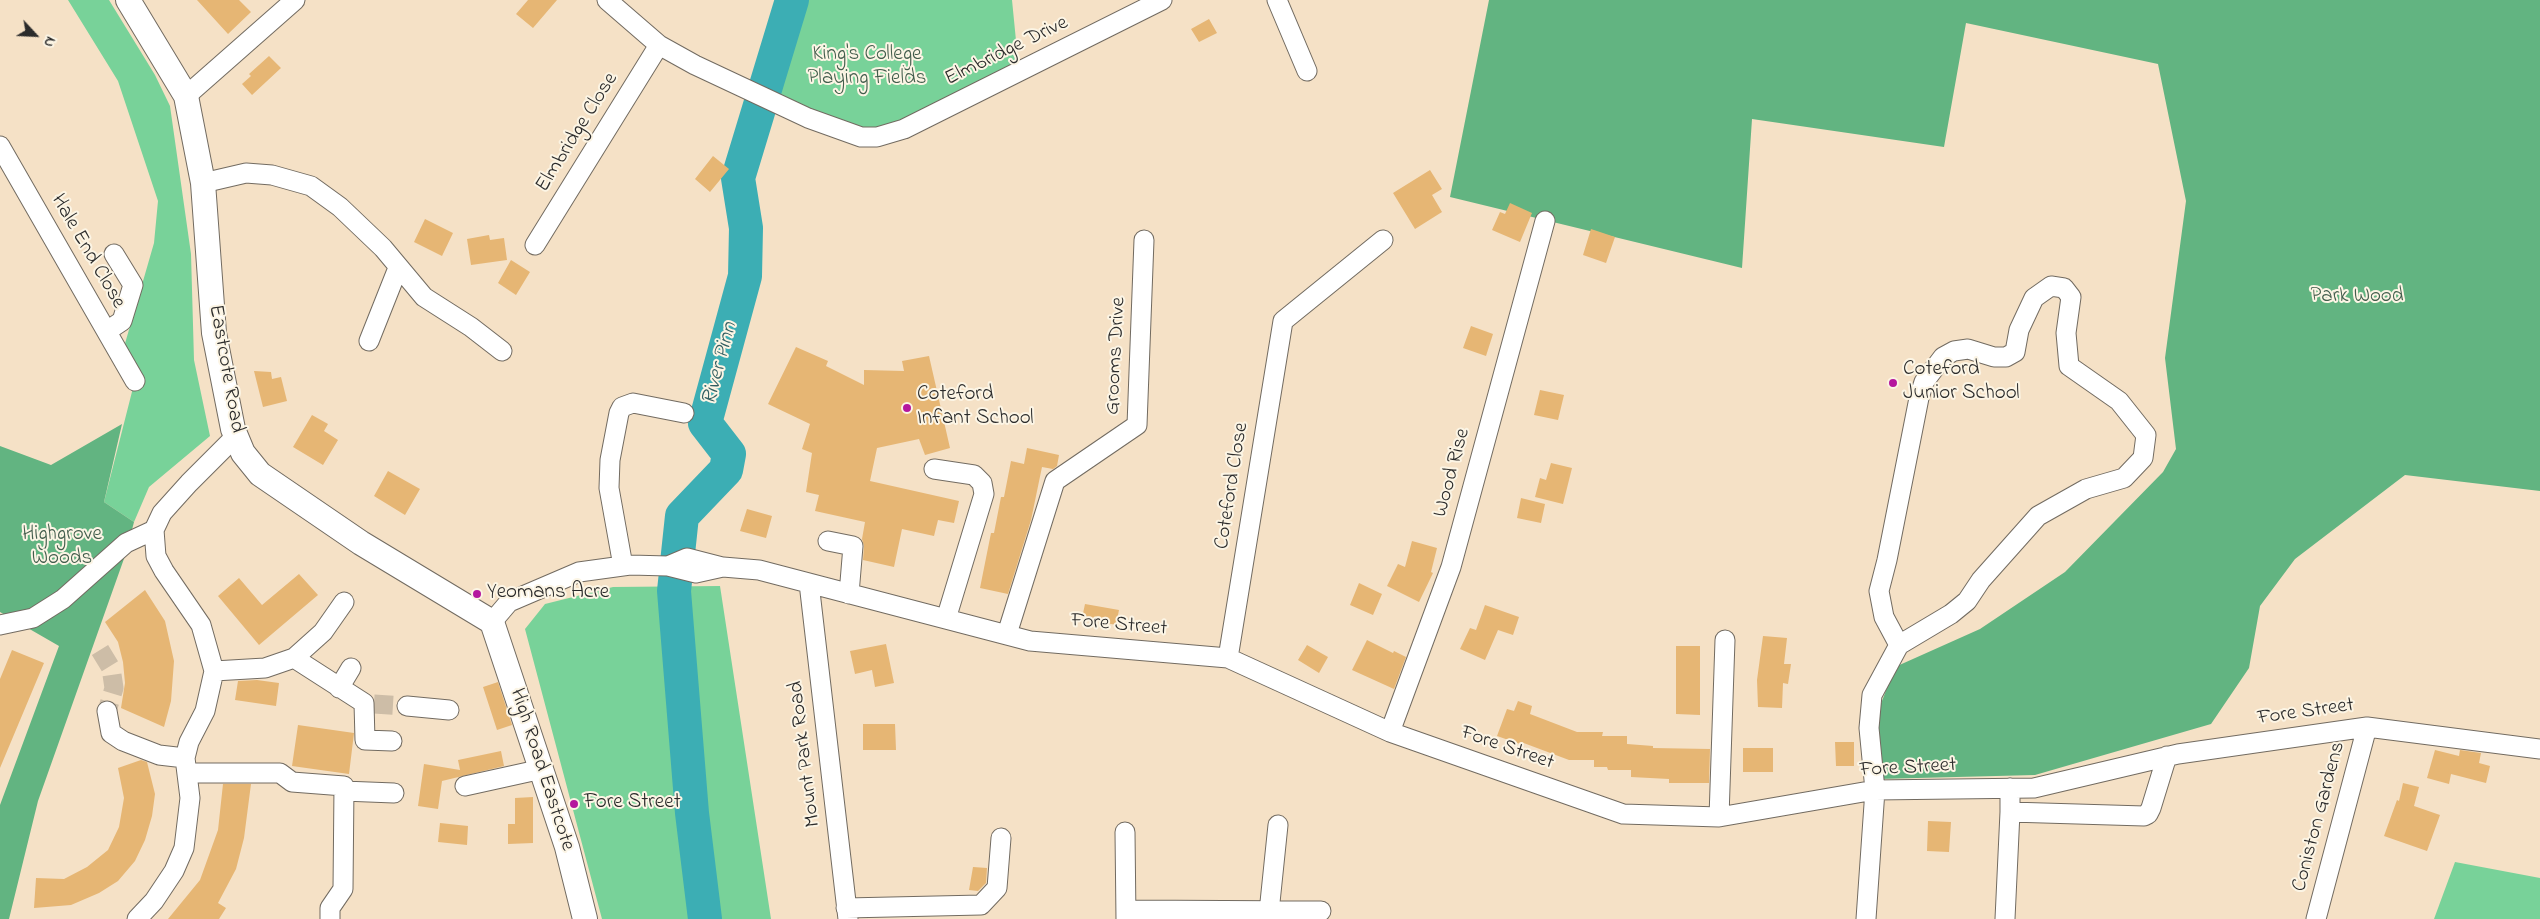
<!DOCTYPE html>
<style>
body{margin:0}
#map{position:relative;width:2540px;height:919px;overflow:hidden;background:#f5e1c6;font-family:"Indie Flower",sans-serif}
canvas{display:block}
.north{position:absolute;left:10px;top:10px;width:50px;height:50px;-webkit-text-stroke:4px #fcf5e5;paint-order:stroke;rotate:115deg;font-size:14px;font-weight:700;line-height:20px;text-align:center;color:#2b2b2b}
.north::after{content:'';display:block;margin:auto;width:18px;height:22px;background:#2b2b2b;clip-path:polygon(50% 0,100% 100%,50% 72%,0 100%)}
</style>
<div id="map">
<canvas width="2540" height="919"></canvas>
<div class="north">N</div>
</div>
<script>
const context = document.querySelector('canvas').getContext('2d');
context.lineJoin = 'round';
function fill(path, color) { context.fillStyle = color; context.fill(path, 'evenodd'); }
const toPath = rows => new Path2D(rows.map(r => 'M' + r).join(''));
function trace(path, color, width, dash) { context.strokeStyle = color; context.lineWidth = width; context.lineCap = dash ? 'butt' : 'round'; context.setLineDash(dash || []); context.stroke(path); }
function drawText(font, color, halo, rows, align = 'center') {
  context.font = font + ' "Indie Flower",sans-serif'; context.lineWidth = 4; context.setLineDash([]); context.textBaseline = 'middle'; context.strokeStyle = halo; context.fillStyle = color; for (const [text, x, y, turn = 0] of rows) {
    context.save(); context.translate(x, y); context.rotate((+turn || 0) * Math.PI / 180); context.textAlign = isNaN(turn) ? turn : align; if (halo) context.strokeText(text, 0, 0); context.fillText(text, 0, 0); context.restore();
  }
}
fill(toPath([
 [68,0,109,0,155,75,170,106,191,254,194,360,210,436,149,487,134,522,104,502,137,372,124,347,154,243,158,201,118,81],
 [806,0,1012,0,1019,71,877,137,772,103],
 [720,586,771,919,602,919,525,629,545,604,613,587],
 [2455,862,2540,878,2540,919,2434,919]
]), '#78d299');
fill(toPath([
 [1489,0,2540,0,2540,491,2405,475,2295,559,2260,606,2249,668,2211,724,2035,775,1878,779,1877,714,1895,667,1980,629,2065,572,2163,472,2176,449,2165,358,2186,201,2158,64,1966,23,1944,147,1752,119,1742,268,1450,197],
 [122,424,104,502,134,522,126,553,38,801,9,919,0,919,0,805,59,646,0,612,0,446,51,465]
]), '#62b481');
trace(toPath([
 [705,919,692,813,674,591,682,516,726,470,729,454,705,423,745,276,746,228,738,178,792,0]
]), '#3caeb4', 34);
fill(toPath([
 [197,0,239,0,251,12,228,34],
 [528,0,557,0,533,28,516,14],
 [1209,19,1217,33,1199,42,1191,29],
 [269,56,281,68,252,95,242,84,251,76,249,74],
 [713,156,729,169,710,192,695,179],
 [1430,170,1442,189,1432,195,1442,212,1415,229,1393,193],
 [1510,203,1532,213,1520,242,1492,230,1500,212,1505,214],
 [425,219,453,233,442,256,414,242],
 [1591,229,1615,237,1606,263,1583,255],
 [489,235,490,240,504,238,507,260,471,265,467,239],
 [511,260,530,272,516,295,498,283],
 [1471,326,1493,334,1486,356,1463,348],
 [796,347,828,361,826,366,864,385,864,370,904,371,902,361,929,356,950,448,925,455,919,439,877,448,870,481,959,501,954,523,938,520,934,536,902,529,894,567,863,560,864,546,862,539,865,522,815,511,819,495,806,492,812,453,802,449,810,424,768,404],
 [254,371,271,372,272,379,281,377,287,401,263,407],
 [1540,390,1564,395,1558,420,1534,415],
 [312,415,328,424,324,431,338,440,323,465,293,447],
 [1027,448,1059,455,1057,466,1053,469,1042,467,1031,520,1008,594,980,588,991,533,994,533,1001,497,1004,497,1011,461,1024,464],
 [1551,463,1572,468,1563,504,1535,497,1540,478,1546,480],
 [388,471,420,489,405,515,374,496],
 [1521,498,1545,504,1541,523,1517,518],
 [747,509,772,516,766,538,740,531],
 [1412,541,1437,548,1431,572,1433,573,1419,602,1387,586,1398,564,1405,567],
 [299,574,318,595,259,645,218,596,239,578,262,605],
 [1359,583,1382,594,1373,615,1350,605],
 [145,590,165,621,174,661,171,701,164,727,121,708,125,683,123,662,118,642,105,622],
 [1085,604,1119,610,1116,625,1082,618],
 [1485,605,1519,617,1513,635,1498,630,1485,660,1460,649,1470,628,1476,630],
 [1763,636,1787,638,1784,664,1791,664,1788,684,1783,683,1782,708,1758,707,1757,680],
 [1367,640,1393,653,1394,651,1406,657,1394,689,1352,670],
 [886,644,894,683,875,687,872,670,855,674,850,651],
 [1307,645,1328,657,1319,673,1298,660],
 [1676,646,1700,646,1700,715,1676,714],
 [12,650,44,663,0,768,0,679],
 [257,680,279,683,276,706,235,700,238,681],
 [498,682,512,725,497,730,483,687],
 [1518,701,1532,706,1530,714,1577,732,1603,732,1602,736,1627,736,1627,744,1653,746,1653,748,1710,749,1709,783,1669,783,1669,779,1631,777,1631,770,1608,770,1607,767,1594,767,1594,760,1569,760,1521,742,1520,744,1497,736,1507,709,1514,711],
 [863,724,895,724,896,750,863,750],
 [298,725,354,733,349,774,292,766],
 [1835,742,1854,742,1854,766,1836,766],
 [1743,748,1773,748,1773,772,1743,772],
 [2435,750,2459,756,2460,750,2481,753,2479,763,2490,766,2486,783,2451,774,2449,784,2427,778],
 [501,751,504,766,442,781,438,809,418,806,424,764,460,770,458,760],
 [141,760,147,762,155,794,152,816,145,840,135,861,118,881,99,893,71,905,34,908,36,878,64,879,87,867,108,850,119,827,124,798,118,768],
 [2403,783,2419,787,2414,806,2440,815,2427,851,2384,836,2397,800,2399,801],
 [223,784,251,784,244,838,236,869,218,903,226,908,219,919,168,919,200,880,218,830],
 [533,797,533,843,508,844,508,824,515,824,515,798],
 [1928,821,1951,822,1949,852,1927,851],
 [440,823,468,826,467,845,438,842],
 [973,867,987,868,986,883,978,891,969,890]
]), '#e6b674');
trace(toPath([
 [100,650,111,668,114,688,107,711],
 [374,704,407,706]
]), '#cdbda7', 19, [19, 9]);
const minor = toPath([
 [607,0,659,45,695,65,808,118,861,137,877,137,904,129,1162,0],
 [1277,0,1307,71],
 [186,96,295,0],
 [0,146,135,381],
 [203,183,246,173,272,175,311,186,340,207,383,248,424,297,471,327,502,351],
 [535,245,659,45],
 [107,331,122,321,133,285,114,254],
 [369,341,398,268],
 [934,469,974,475,982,483,984,494,946,619],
 [828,541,853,546,849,594],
 [623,566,609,488,610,460,619,413,622,407,633,403,684,413],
 [668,566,687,558,722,567],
 [809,583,848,919],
 [492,622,509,602,579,572,630,565,668,566,696,573,723,567,759,570,1030,641,1228,658,1390,732,1623,814,1719,817,1875,790,2034,788,2178,754,2367,727,2540,749],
 [0,625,33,618,63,599,126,543,154,530,162,513,189,483,235,437],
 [1007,634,1055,481,1137,425,1144,240],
 [294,658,364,703,365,740,392,741],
 [1228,658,1283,321,1383,240],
 [214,671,265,668,294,658,323,632,344,602],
 [339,688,351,668],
 [407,706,449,710],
 [107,711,111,733,123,741,159,755,185,758],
 [1390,732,1451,567,1545,221],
 [188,773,280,773,292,782,344,786,343,889,330,908,330,919],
 [465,786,542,769],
 [2010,788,2010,812,2144,816,2148,814,2151,808,2167,756],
 [343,791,394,793],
 [1719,817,1725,640],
 [1125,832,1126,919],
 [846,908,981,905,997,888,1001,838],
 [1126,910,1321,911],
 [1269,912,1278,825],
 [137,919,154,901,174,871,184,848,190,798,185,758,189,742,205,711,214,671,201,625,164,571,156,556,154,530],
 [1866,919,1875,790,1869,728,1872,695,1899,645,1951,614,1967,601,1981,580,2038,516,2086,489,2124,478,2143,458,2146,435,2119,401,2069,366,2066,333,2071,297,2064,288,2051,286,2034,298,2019,330,2015,352,2006,357,1994,357,1968,349,1954,351,1943,357,1924,382,1919,398,1887,560,1879,591,1884,617,1899,645],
 [2005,919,2010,812],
 [2316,919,2367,727]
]);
const major = toPath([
 [128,0,186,96,203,183,214,333,233,429,243,453,260,474,361,543,492,622,567,847,585,919]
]);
trace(minor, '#726b61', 21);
trace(major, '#726b61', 26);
trace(minor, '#fff', 19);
trace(major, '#fff', 24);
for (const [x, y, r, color] of [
 [1893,383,5,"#b5179e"],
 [907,408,5,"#b5179e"],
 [477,594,5,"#b5179e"],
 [574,804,5,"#b5179e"]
]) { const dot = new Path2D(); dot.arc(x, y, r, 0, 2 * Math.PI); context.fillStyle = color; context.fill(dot); trace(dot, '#fcf5e5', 2); }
drawText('21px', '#2b2b2b', '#fcf5e5', [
 ["Elmbridge Drive",1007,52,-26],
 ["Elmbridge Close",578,133,-58],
 ["Hale End Close",87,252,60],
 ["Grooms Drive",1117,356,-87],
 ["Eastcote Road",225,369,80],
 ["Wood Rise",1453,473,-75],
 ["Coteford Close",1233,486,-81],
 ["Fore Street",1119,626,5],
 ["Fore Street",2306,713,-8],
 ["Fore Street",1507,749,19],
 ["Mount Park Road",806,754,-97],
 ["Fore Street",1908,769,-3],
 ["High Road Eastcote",541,770,72],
 ["Coniston Gardens",2320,817,-75]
]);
drawText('21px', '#425d4c', '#fcf5e5', [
 ["King's College",867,56],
 ["Playing Fields",867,80],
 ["Park Wood",2357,298],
 ["Highgrove",62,536],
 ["Woods",62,560]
]);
drawText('21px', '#2b2b2b', '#fcf5e5', [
 ["Coteford",1903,371],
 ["Junior School",1903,395],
 ["Coteford",917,396],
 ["Infant School",917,420],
 ["Yeomans Acre",487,594],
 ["Fore Street",584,804]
], 'left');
drawText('italic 22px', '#325f62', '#fcf5e5', [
 ["River Pinn",721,364,-75]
]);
</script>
